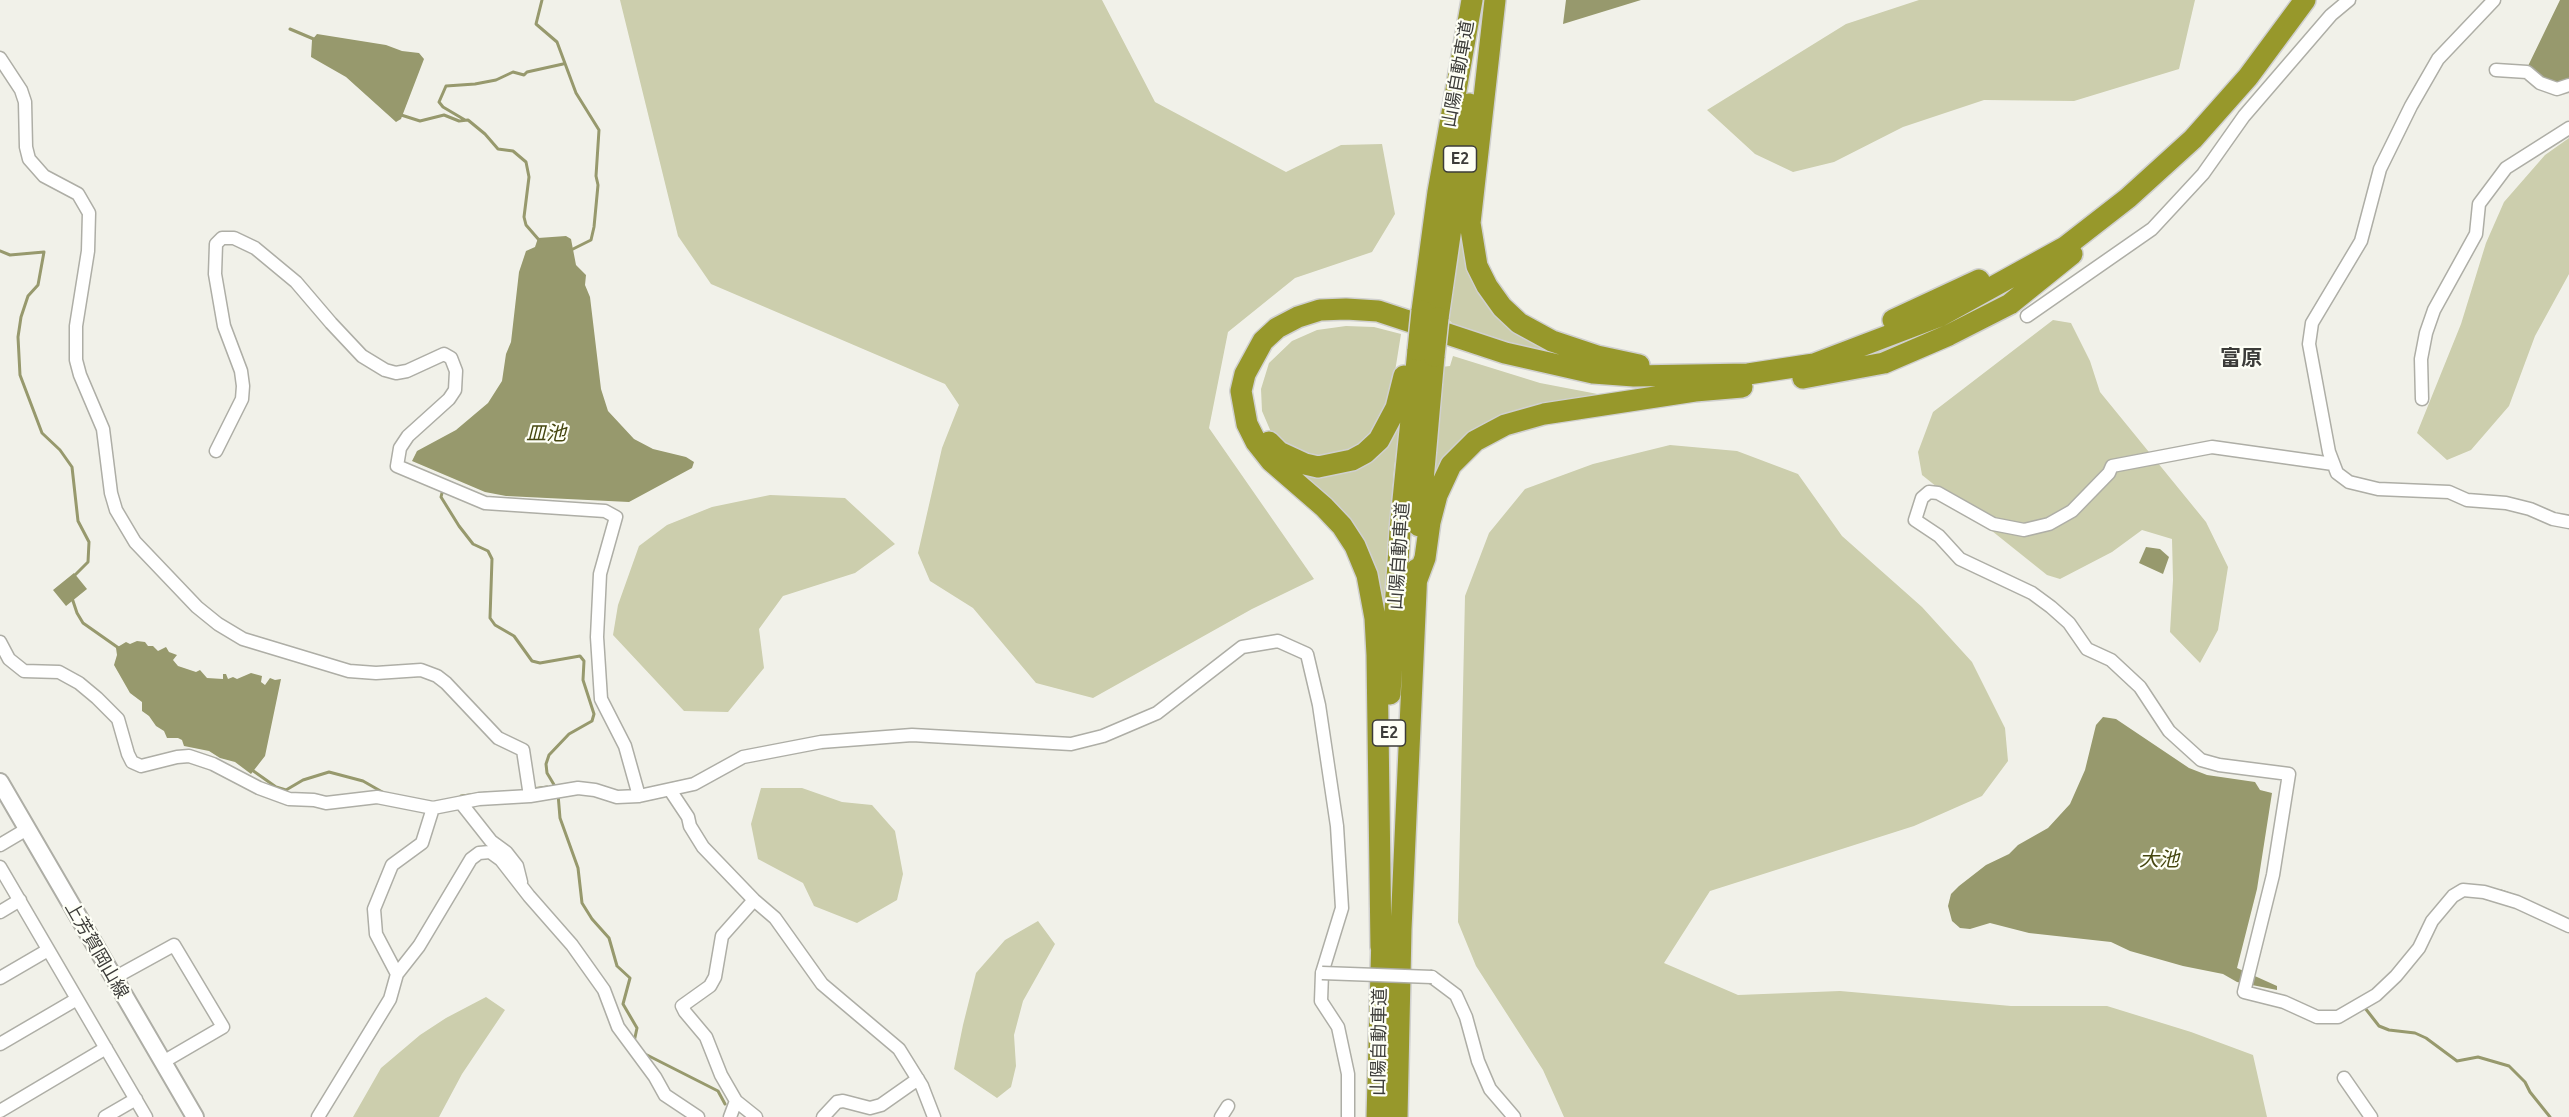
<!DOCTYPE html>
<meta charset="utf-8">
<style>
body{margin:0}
canvas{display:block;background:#f1f1e9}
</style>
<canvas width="2569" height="1117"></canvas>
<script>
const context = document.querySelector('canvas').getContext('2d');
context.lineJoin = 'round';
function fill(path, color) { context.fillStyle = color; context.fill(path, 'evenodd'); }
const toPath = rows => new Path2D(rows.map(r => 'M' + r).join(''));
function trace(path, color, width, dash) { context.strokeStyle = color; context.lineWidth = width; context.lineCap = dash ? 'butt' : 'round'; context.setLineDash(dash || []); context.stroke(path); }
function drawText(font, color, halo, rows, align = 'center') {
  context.font = font + ' Ubuntu,"Noto Sans JP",sans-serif'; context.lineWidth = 4.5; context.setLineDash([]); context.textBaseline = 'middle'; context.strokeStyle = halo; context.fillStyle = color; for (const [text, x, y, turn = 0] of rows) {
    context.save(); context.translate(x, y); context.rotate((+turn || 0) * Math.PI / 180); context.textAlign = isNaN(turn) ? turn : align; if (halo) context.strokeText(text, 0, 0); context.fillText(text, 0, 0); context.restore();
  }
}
fill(toPath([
 [620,0,1102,0,1155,102,1286,172,1341,145,1382,144,1395,214,1372,252,1295,278,1228,332,1209,428,1314,579,1252,609,1093,698,1036,683,973,608,930,581,918,553,942,448,959,405,945,384,711,284,678,236],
 [1919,0,2195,0,2179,69,2074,101,1984,100,1903,127,1834,162,1793,172,1755,154,1707,110,1846,24],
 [2569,138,2569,274,2535,336,2509,406,2471,450,2447,460,2417,433,2461,324,2486,243,2504,202,2545,155],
 [1459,231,1467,232,1483,292,1596,361,1552,358,1455,326,1449,320],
 [2053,320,2071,323,2090,361,2100,392,2206,522,2228,567,2218,630,2200,663,2170,632,2173,580,2172,539,2142,530,2112,552,2060,579,2047,575,1922,475,1918,452,1933,412],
 [1346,326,1374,327,1401,334,1393,384,1384,412,1366,441,1339,456,1312,459,1287,448,1271,432,1262,411,1261,389,1269,363,1292,341,1317,330],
 [1453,356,1540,383,1608,396,1526,412,1432,491,1441,367,1450,366],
 [1397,424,1400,425,1394,469,1384,602,1378,601,1292,465,1311,472],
 [1670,445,1737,451,1798,474,1842,536,1922,607,1972,662,2005,728,2008,761,1982,796,1914,826,1710,891,1664,963,1738,995,1840,991,2011,1006,2107,1006,2191,1032,2253,1055,2267,1117,1564,1117,1543,1070,1476,966,1458,922,1465,596,1489,533,1525,489,1593,464],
 [770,495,845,498,895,544,855,573,783,596,759,629,764,668,728,712,684,711,613,635,618,605,639,546,667,525,712,507],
 [761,788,802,788,842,802,872,805,895,831,903,874,897,900,857,923,814,906,803,883,758,859,751,824],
 [1038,921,1055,944,1023,1001,1014,1035,1016,1066,1011,1087,997,1098,954,1069,963,1025,976,973,1005,940],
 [486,997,505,1010,462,1074,439,1117,353,1117,381,1068,420,1035,446,1018]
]), '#cccead');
fill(toPath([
 [1566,0,1641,0,1563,24],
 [2560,0,2569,0,2569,81,2560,84,2540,80,2528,66],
 [317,34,386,45,402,51,419,53,424,59,401,119,396,122,346,77,311,57,312,40],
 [566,236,571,239,576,265,586,275,585,285,590,297,601,389,608,411,634,439,653,449,686,457,694,462,692,468,629,502,506,496,485,492,412,461,417,451,456,430,488,403,502,381,506,354,511,342,519,272,526,251,535,247,538,238],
 [2146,547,2160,549,2169,557,2163,574,2139,563],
 [74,573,87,589,66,606,53,590],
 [137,641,145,642,148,646,153,646,158,651,166,647,169,652,177,655,173,660,178,666,196,672,200,670,207,678,223,679,223,674,226,674,228,679,233,677,237,679,251,673,262,676,261,682,265,685,270,678,275,680,281,679,265,756,251,774,235,762,220,758,209,751,184,746,182,740,178,738,167,738,164,731,156,726,149,716,142,711,142,702,130,693,114,665,117,655,116,648,126,642,130,644],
 [2103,717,2116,719,2189,768,2207,775,2255,782,2260,790,2272,793,2257,889,2237,968,2277,986,2277,990,2237,982,2223,974,2183,966,2130,951,2111,942,2029,933,1990,923,1970,929,1960,928,1952,921,1948,906,1951,894,1959,886,1986,865,2009,854,2018,845,2048,828,2070,804,2085,770,2096,725]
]), '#97996d');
trace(toPath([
 [542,0,536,24,557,42,576,93,599,130,596,176,598,185,594,227,591,240,571,250],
 [290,29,316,40],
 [398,114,420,121,444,115,459,121,468,120,485,134,498,149,513,151,526,162,529,177,524,217,526,225,539,240],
 [465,120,443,107,439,102,446,86,475,84,496,80,513,72,524,75,527,72,563,64],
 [0,251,10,255,44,252,38,285,28,296,21,317,18,337,20,375,42,433,60,450,72,467,78,521,89,542,88,562,73,577],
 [443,489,441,497,459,526,473,544,488,551,492,559,490,618,495,625,514,636,532,661,540,663,580,656,584,661,583,680,594,714,592,721,569,734,549,755,546,764,547,773,556,788],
 [72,598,77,613,83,623,120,649],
 [252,770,276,787,286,790,303,780,329,772,363,781,384,793],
 [532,789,547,787],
 [558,794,560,818,578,868,582,903,592,919,609,938,617,966,630,978,623,1004,637,1028,634,1042],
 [461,796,487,793],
 [2501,891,2515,896],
 [2365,1008,2379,1026,2389,1030,2415,1033,2426,1038,2457,1061,2478,1057,2509,1066,2525,1082,2530,1092,2550,1117],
 [645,1054,718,1091,725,1104]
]), '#97996d', 3);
const street = toPath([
 [2494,0,2438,59,2411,106,2380,169,2361,241,2312,323,2309,344,2329,452,2337,473,2349,482,2378,489,2449,492,2467,500,2506,503,2530,509,2553,519,2569,522],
 [0,58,21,90,25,102,26,147,29,159,44,176,78,194,89,213,88,251,76,326,76,360,80,375,103,429,111,493,116,510,135,542,197,607,218,624,243,639,349,671,376,673,421,670,437,676,446,683,498,738,523,750,530,796],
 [2496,70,2527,72,2540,83,2557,89,2569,85],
 [2027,316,2152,229,2203,174,2244,116,2331,15,2349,0],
 [2422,399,2421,359,2426,333,2434,310,2476,234,2479,204,2506,168,2569,128],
 [216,451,242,399,243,386,241,371,224,326,215,274,216,244,222,238,234,238,255,248,296,282,331,323,362,356,385,370,396,373,407,371,444,354,451,358,456,371,455,390,449,399,408,436,400,448,397,466,485,503,605,511,616,517,600,574,597,637,601,699,625,746,639,796],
 [2333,464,2212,447,2112,466,2109,473,2072,511,2049,524,2024,530,1993,524,1938,493,1929,492,1922,498,1915,520,1939,536,1960,559,2032,593,2051,607,2069,623,2087,649,2111,660,2140,687,2169,731,2201,760,2219,765,2289,774,2273,875,2244,992,2284,1002,2317,1017,2338,1017,2376,995,2396,976,2419,948,2432,921,2453,896,2463,890,2484,892,2517,902,2569,926],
 [0,642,9,659,24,671,59,672,79,683,97,698,118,719,128,754,132,762,141,766,177,757,189,756,213,764,259,788,289,799,314,800,326,803,377,797,433,808,479,799,530,796,578,788,595,790,617,797,639,796,694,784,743,757,821,742,912,735,1071,744,1103,736,1157,713,1242,647,1278,641,1307,654,1319,705,1337,826,1342,908,1322,973,1321,1001,1338,1027,1348,1074,1348,1117],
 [670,790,688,817,690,826,703,847,754,900,775,918,822,984,899,1049,922,1086,934,1117],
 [461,803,491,841,506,852,517,866,521,882],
 [0,845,27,829],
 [0,867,146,1117],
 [0,912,20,900],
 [397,974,419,946,471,859,479,853,490,852,501,860,529,896,572,945,604,990,618,1027,655,1077,665,1095,698,1117],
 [1432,977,1456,995,1466,1017,1478,1061,1490,1089,1514,1117],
 [0,978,48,950],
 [114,978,174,945,223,1027,163,1062],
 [0,1044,77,999],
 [2344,1078,2371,1117],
 [736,1101,721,1075,706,1037,685,1012,682,1006,710,986,715,977,722,936,754,900],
 [0,1111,106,1048],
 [105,1117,136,1099],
 [318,1117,390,999,397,974,376,934,374,909,392,865,422,843,433,808],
 [730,1117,736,1101,756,1117],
 [823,1117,837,1102,843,1101,870,1108,881,1105,918,1079],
 [1221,1117,1228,1106]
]);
const secondary = toPath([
 [0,782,195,1117]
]);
const highway = toPath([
 [1495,0,1470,223,1477,266,1487,286,1502,307,1519,323,1552,341,1597,356,1639,365],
 [1422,311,1438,192,1472,0],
 [1438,318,1469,104],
 [1893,320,1979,280],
 [1803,378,1884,363,1949,335,2010,304,2072,254],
 [1269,442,1279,452,1305,464,1318,467,1352,460,1365,453,1379,440,1396,408,1404,376],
 [1419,526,1434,356],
 [1416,582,1425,558,1430,522,1437,495,1451,465,1475,441,1505,425,1544,414,1695,391,1742,387],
 [1390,694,1400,530,1418,350],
 [1381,947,1377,655,1375,618,1367,575,1355,546,1342,526,1324,507,1271,461,1256,442,1247,424,1241,391,1245,374,1263,341,1277,328,1298,317,1320,310,1346,309,1378,311,1505,353,1593,373,1634,376,1748,374,1814,364,1940,316,2065,247,2128,198,2193,139,2248,77,2305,0],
 [1377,1117,1382,935],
 [1397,1117,1401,929,1417,569]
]);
trace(street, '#aeaea6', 15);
trace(secondary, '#aeaea6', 20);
trace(highway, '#d0d0cf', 24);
trace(street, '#fff', 12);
trace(secondary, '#fff', 16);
trace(highway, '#97982b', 21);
const streetBridge = toPath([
 [1322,973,1432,977]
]);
const highwayBridge = toPath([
 [1418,350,1422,311],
 [1434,356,1438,318]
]);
trace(streetBridge, '#aeaea6', 15, []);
trace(highwayBridge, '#d0d0cf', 24, []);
trace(streetBridge, '#fff', 12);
trace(highwayBridge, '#97982b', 21);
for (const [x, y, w] of [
 [1460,159,33],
 [1389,733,33]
]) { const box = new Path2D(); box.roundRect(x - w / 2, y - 13, w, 26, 4.5); context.fillStyle = '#fefff6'; context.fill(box); trace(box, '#3c3c39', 1.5); }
drawText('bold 16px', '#3c3c39', null, [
 ["E2",1460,159],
 ["E2",1389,733]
]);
drawText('18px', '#3c3c39', '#fefff6', [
 ["山陽自動車道",1458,74,-80],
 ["山陽自動車道",1399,556,-86],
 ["上芳賀岡山線",97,950,60],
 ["山陽自動車道",1379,1042,-89]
]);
drawText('italic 20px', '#464710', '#fefff6', [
 ["皿池",546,433],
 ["大池",2159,859]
]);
drawText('bold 21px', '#3c3c39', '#fefff6', [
 ["富原",2241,358]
]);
</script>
